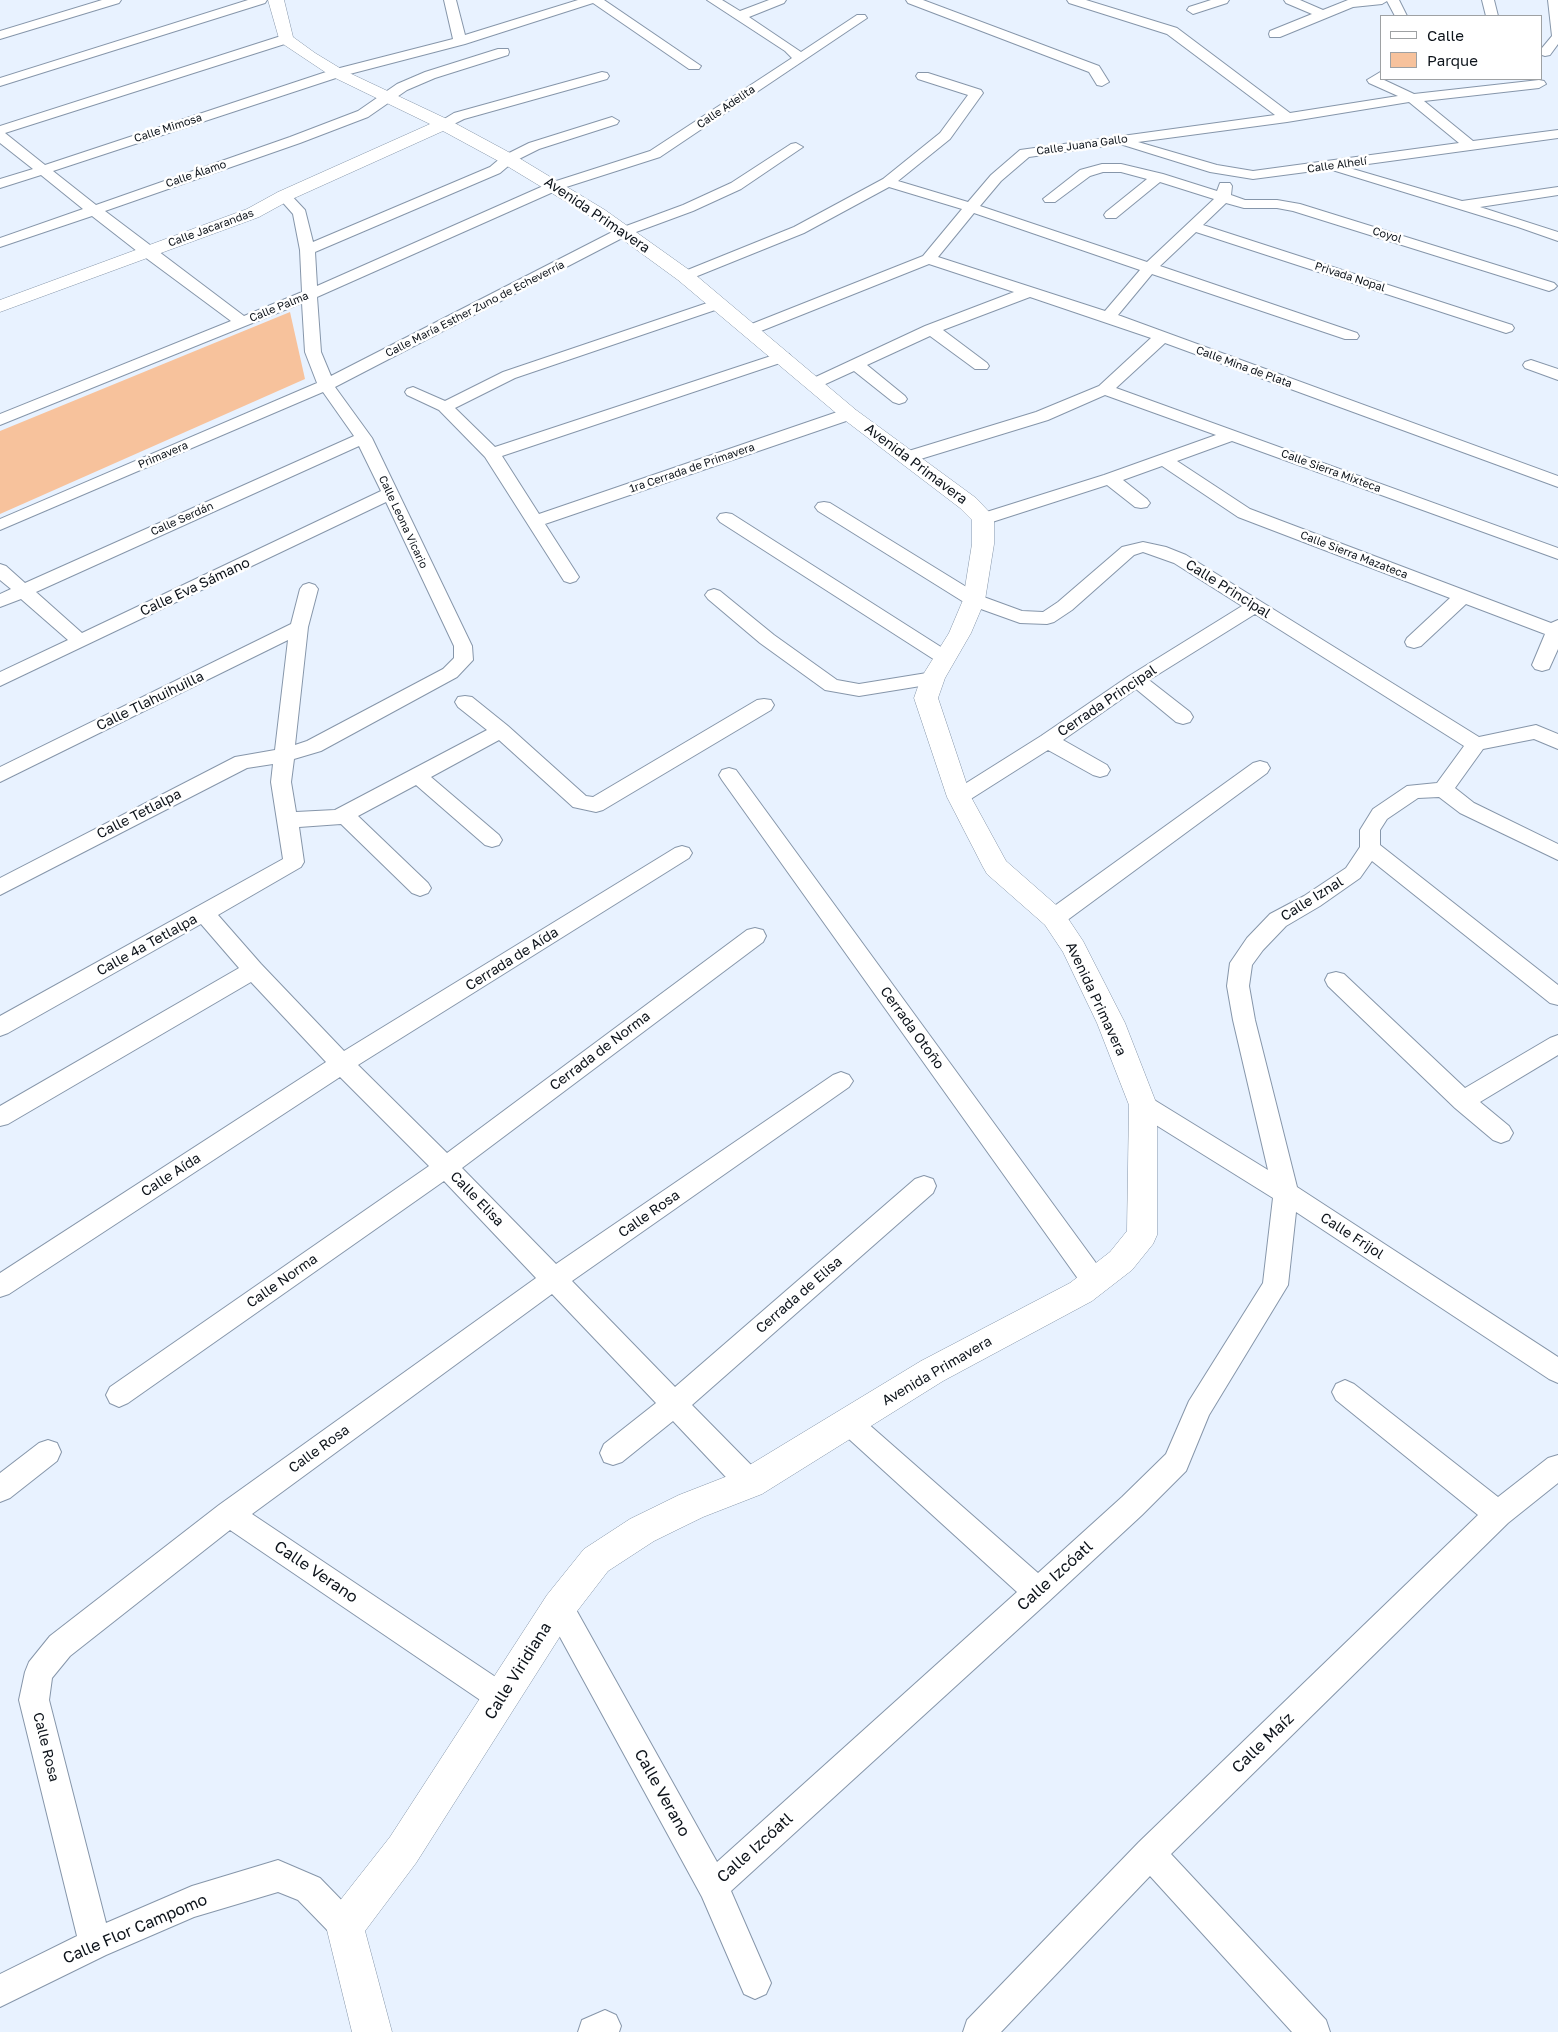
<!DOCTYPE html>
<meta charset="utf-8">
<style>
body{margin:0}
#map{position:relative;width:1558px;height:2032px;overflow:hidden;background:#e8f2ff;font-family:"Golos Text",sans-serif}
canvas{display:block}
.legend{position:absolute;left:1380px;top:15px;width:162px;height:65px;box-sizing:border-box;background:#fff;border:1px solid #9ea1a3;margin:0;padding:6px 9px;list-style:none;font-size:15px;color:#0d131a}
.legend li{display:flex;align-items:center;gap:10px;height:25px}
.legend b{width:25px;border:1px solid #9ea1a3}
</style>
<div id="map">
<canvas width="1558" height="2032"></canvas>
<ul class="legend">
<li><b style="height:6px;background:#fff"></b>Calle</li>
<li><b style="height:14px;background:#f7c29c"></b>Parque</li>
</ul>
</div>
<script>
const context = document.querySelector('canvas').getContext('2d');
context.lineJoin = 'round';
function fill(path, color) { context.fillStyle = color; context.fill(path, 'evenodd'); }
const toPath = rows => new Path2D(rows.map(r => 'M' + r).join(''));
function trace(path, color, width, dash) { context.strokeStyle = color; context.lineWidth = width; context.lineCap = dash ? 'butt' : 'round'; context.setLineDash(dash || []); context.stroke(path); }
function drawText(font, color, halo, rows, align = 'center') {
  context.font = font + ' "Golos Text",sans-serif'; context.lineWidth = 5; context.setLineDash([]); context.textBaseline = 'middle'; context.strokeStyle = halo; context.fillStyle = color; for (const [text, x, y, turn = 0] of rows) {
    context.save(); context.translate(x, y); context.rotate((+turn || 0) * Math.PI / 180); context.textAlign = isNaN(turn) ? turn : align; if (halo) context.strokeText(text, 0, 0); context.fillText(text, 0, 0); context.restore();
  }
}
fill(toPath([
 [290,312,305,379,0,514,0,431]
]), '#f7c29c');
const minor = toPath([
 [102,0,121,0,119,3,0,39,0,31,102,0],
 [248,0,267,0,265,3,0,86,0,78,248,0],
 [444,0,456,0,465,35,578,0,604,0,701,66,699,69,689,69,593,3,465,44,342,76,53,171,96,205,290,137,358,111,397,84,425,72,498,49,508,49,509,52,508,55,435,78,407,90,368,117,300,143,105,211,244,316,302,292,300,250,293,214,277,196,279,193,289,193,305,210,313,242,490,167,503,156,529,143,612,117,619,121,617,124,539,149,513,162,500,173,315,252,317,286,550,183,650,151,792,58,785,51,707,0,722,0,740,11,769,0,786,0,784,3,749,17,801,52,857,15,865,15,867,18,660,157,560,189,317,297,321,352,331,376,618,229,683,205,731,183,791,144,796,143,803,147,741,189,693,211,628,235,335,387,372,438,472,646,473,660,457,677,321,751,294,759,291,782,296,812,335,810,487,730,458,707,455,702,458,697,465,696,472,697,508,726,586,796,593,797,757,700,764,699,771,700,774,705,771,710,603,810,596,812,573,807,499,740,431,777,499,835,502,840,499,845,492,847,485,845,416,785,358,816,428,883,431,888,428,893,420,896,412,893,341,824,299,827,304,862,301,867,218,915,261,964,344,1051,675,848,682,846,689,848,692,853,689,858,358,1065,447,1153,747,930,755,928,763,930,766,936,763,942,462,1168,556,1264,833,1075,841,1072,849,1075,853,1081,849,1087,572,1281,675,1387,915,1179,924,1176,933,1179,936,1186,933,1193,692,1405,760,1474,764,1483,760,1492,750,1496,740,1492,673,1421,622,1462,613,1465,604,1462,600,1453,604,1444,656,1403,552,1294,252,1514,512,1688,517,1698,512,1708,502,1713,492,1708,230,1530,70,1656,52,1678,49,1700,106,1923,192,1886,278,1860,320,1878,356,1915,361,1926,356,1937,345,1942,334,1937,298,1900,278,1892,194,1917,106,1955,0,2007,0,1974,77,1936,19,1700,25,1672,29,1662,50,1636,219,1505,536,1278,444,1181,128,1403,119,1407,110,1403,106,1395,110,1387,429,1166,340,1077,9,1294,0,1297,0,1273,326,1062,251,982,8,1124,0,1126,0,1106,239,968,201,924,8,1033,0,1036,0,1016,283,859,271,782,273,764,247,768,0,895,0,878,235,757,275,750,288,640,0,782,0,767,291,624,300,589,303,585,309,583,315,585,318,589,308,627,295,745,307,741,443,669,454,658,454,646,386,502,0,686,0,672,68,640,21,599,0,607,0,594,11,589,0,580,0,564,6,566,25,583,354,436,323,392,0,530,0,519,317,383,305,352,302,303,0,425,0,414,231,321,142,255,92,216,0,247,0,238,83,209,41,175,0,188,0,179,33,169,0,143,0,126,281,36,291,36,292,39,291,42,5,133,45,165,332,70,453,39,444,0],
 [359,446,381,491,82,633,36,592,359,446],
 [906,0,923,0,1099,66,1109,82,1102,86,1097,85,1089,72,908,3,906,0],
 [1067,0,1086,0,1177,28,1290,113,1398,96,1369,83,1367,80,1382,71,1382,79,1414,94,1539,80,1544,81,1546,84,1539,88,1424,101,1473,141,1558,130,1558,138,1346,167,1462,201,1558,187,1558,195,1480,207,1558,232,1558,241,1518,227,1329,169,1253,179,1210,172,1120,144,1029,157,1001,181,980,206,1147,262,1214,199,1160,182,1116,218,1106,218,1104,215,1106,212,1147,179,1121,172,1103,172,1090,176,1055,202,1045,202,1043,199,1080,170,1102,164,1121,164,1163,174,1217,191,1220,183,1230,183,1232,186,1231,195,1245,200,1277,200,1300,204,1554,283,1557,286,1554,289,1549,291,1293,211,1277,208,1244,208,1226,203,1203,225,1512,325,1514,328,1512,331,1506,333,1500,331,1196,232,1160,266,1357,333,1359,336,1357,339,1345,339,1152,274,1118,315,1558,476,1558,487,1165,343,1116,388,1558,548,1558,559,1232,441,1177,461,1250,509,1551,623,1558,620,1558,649,1549,669,1542,671,1535,669,1532,665,1545,634,1466,604,1421,646,1414,648,1407,646,1405,642,1407,638,1450,598,1238,517,1162,466,1123,480,1147,499,1150,503,1147,507,1141,508,1135,507,1107,485,989,523,983,524,977,523,974,519,977,515,1104,475,1216,435,1105,395,1048,420,914,461,902,461,900,457,902,453,1036,412,1099,386,1151,338,1030,297,943,330,987,363,989,366,987,369,975,369,930,336,867,365,905,396,907,399,905,402,899,404,893,402,854,371,819,387,813,389,807,387,805,384,807,381,925,326,1014,292,929,264,756,333,744,333,742,330,744,327,923,256,962,209,889,187,804,233,690,279,680,279,677,276,680,273,794,227,883,179,940,133,968,95,918,79,916,76,918,73,928,73,981,90,983,93,950,139,898,181,968,202,991,175,1020,150,1275,115,1167,34,1069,3,1067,0],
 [1409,102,1459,143,1253,171,1217,165,1138,142,1287,122,1409,102],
 [974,213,1140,270,1105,311,938,257,974,213],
 [1211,0,1229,0,1227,3,1193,14,1187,10,1189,7,1211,0],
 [1284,0,1300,0,1323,10,1348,0,1399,0,1407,16,1395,16,1387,1,1382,4,1353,7,1280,37,1270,37,1269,34,1270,31,1312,14,1286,3,1284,0],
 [1482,0,1494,0,1498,16,1486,16,1482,0],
 [1548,0,1558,0,1558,44,1550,55,1545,56,1542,55,1542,48,1552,36,1548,0],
 [602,72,607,73,609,76,607,79,464,119,448,127,438,127,436,124,454,113,602,72],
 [719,299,724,301,727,304,724,307,515,378,455,408,495,447,777,354,789,354,791,357,789,360,502,456,539,514,843,410,855,410,857,414,855,418,545,524,579,577,576,581,570,583,564,581,485,457,439,410,407,395,405,392,407,389,413,387,445,401,503,372,719,299],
 [1531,360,1558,369,1558,380,1525,368,1523,365,1525,362,1531,360],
 [824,502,830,503,981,596,1022,611,1043,612,1058,602,1122,547,1143,542,1166,547,1186,555,1479,737,1536,725,1558,734,1558,749,1534,739,1483,749,1455,788,1474,803,1558,844,1558,860,1460,813,1439,797,1418,798,1387,819,1380,830,1380,845,1558,985,1558,1005,1550,1003,1372,861,1360,878,1320,906,1286,926,1263,950,1252,965,1249,986,1255,1020,1297,1187,1558,1357,1558,1383,1549,1379,1296,1212,1288,1285,1209,1415,1186,1471,1142,1515,1048,1602,731,1891,771,1983,766,1994,755,1999,744,1994,702,1897,549,1617,545,1607,549,1597,559,1593,569,1597,717,1862,1017,1592,839,1430,835,1422,839,1414,848,1410,857,1414,1038,1573,1122,1497,1166,1454,1189,1401,1263,1283,1273,1198,1135,1112,1131,1105,1135,1098,1143,1096,1151,1098,1268,1170,1233,1020,1227,986,1230,963,1247,938,1270,914,1304,896,1346,868,1360,847,1360,830,1373,809,1407,786,1437,783,1464,746,1255,614,1149,680,1190,712,1193,717,1190,722,1183,724,1176,722,1136,689,1063,740,1107,765,1110,770,1107,775,1100,777,1093,775,1048,750,966,802,959,804,952,802,949,797,952,792,1041,736,1129,676,1242,606,1174,563,1143,552,1134,555,1072,610,1054,622,1047,624,1020,623,967,604,818,511,815,507,818,503,824,502],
 [726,513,732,514,952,654,954,658,952,662,945,664,938,662,720,522,717,518,720,514,726,513],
 [714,589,720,591,774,635,837,680,859,684,933,672,940,674,943,678,940,682,933,684,859,696,825,690,760,643,708,599,705,595,708,591,714,589],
 [1260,761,1267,763,1270,768,1267,773,1062,924,1054,926,1046,924,1043,918,1046,912,1253,763,1260,761],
 [729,768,736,770,1104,1274,1108,1282,1104,1290,1095,1293,1086,1290,722,780,719,775,722,770,729,768],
 [1336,972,1344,974,1465,1088,1550,1038,1558,1035,1558,1055,1480,1102,1509,1126,1513,1133,1509,1140,1501,1143,1493,1140,1455,1108,1328,986,1325,980,1328,974,1336,972],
 [1345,1380,1354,1384,1498,1497,1548,1458,1558,1455,1558,1483,1508,1523,1171,1854,1326,2020,1330,2032,1292,2032,1150,1876,1001,2032,963,2032,967,2020,1139,1842,1478,1515,1336,1400,1332,1392,1336,1384,1345,1380],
 [48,1440,57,1443,61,1452,57,1461,10,1498,0,1502,0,1473,39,1443,48,1440],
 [605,2010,616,2015,621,2026,619,2032,578,2032,582,2020,605,2010]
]);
const tertiary = toPath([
 [268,0,284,0,293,37,315,53,343,70,449,120,514,155,605,210,692,272,856,410,976,498,991,514,994,519,994,544,985,600,971,633,945,678,938,698,971,797,1006,861,1063,911,1083,941,1125,1023,1157,1105,1157,1235,1153,1244,1132,1270,1092,1301,943,1381,762,1494,703,1517,654,1541,608,1571,571,1619,416,1863,365,1931,392,2032,352,2032,326,1926,331,1912,390,1837,547,1595,584,1549,630,1519,679,1495,738,1472,921,1361,1070,1283,1110,1252,1127,1231,1129,1105,1097,1023,1063,952,1045,925,987,874,983,867,947,797,914,698,921,678,949,633,963,600,972,544,972,520,960,508,842,418,678,280,593,218,502,163,443,131,290,200,259,217,0,312,0,300,247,209,278,192,430,124,331,76,280,42,268,0]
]);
trace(minor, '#8696aa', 2);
trace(tertiary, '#8696aa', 1);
fill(minor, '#fff');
fill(tertiary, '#fff');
drawText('11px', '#0d131a', '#fff', [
 ["Calle Adelita",726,107,-34],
 ["Calle Mimosa",168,128,-18],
 ["Calle Juana Gallo",1082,145,-8],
 ["Calle Alhelí",1337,165,-8],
 ["Calle Álamo",196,174,-19],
 ["Calle Jacarandas",211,228,-20],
 ["Coyol",1387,235,17],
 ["Privada Nopal",1350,277,18],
 ["Calle Palma",279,307,-22],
 ["Calle María Esther Zuno de Echeverría",475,309,-27],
 ["Calle Mina de Plata",1244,367,20],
 ["Primavera",163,455,-23],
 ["1ra Cerrada de Primavera",692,468,-19],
 ["Calle Sierra Mixteca",1331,471,20],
 ["Calle Serdán",182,519,-24],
 ["Calle Leona Vicario",403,522,65],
 ["Calle Sierra Mazateca",1354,555,21]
]);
drawText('14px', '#0d131a', '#fff', [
 ["Avenida Primavera",597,215,34],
 ["Avenida Primavera",916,464,37],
 ["Calle Eva Sámano",195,587,-25],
 ["Calle Principal",1228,589,32],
 ["Calle Tlahuihuilla",150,701,-26],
 ["Cerrada Principal",1107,701,-34],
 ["Calle Tetlalpa",139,814,-27],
 ["Calle Iznal",1312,899,-32],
 ["Calle 4ª Tetlalpa",147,945,-29],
 ["Cerrada de Aída",512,959,-32],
 ["Avenida Primavera",1096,999,65],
 ["Cerrada Otoño",912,1028,54],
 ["Cerrada de Norma",600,1051,-37],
 ["Calle Aída",171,1175,-33],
 ["Calle Elisa",477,1199,46],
 ["Calle Rosa",649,1214,-35],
 ["Calle Frijol",1352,1236,33],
 ["Calle Norma",282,1281,-35],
 ["Cerrada de Elisa",799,1295,-41],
 ["Avenida Primavera",937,1371,-30],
 ["Calle Rosa",319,1449,-36],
 ["Calle Rosa",46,1747,76]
]);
drawText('16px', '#0d131a', '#fff', [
 ["Calle Verano",316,1572,34],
 ["Calle Izcóatl",1055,1576,-42],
 ["Calle Viridiana",518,1671,-58],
 ["Calle Maíz",1263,1743,-44],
 ["Calle Verano",662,1793,61],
 ["Calle Izcóatl",755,1848,-42],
 ["Calle Flor Campomo",135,1929,-23]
]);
</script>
